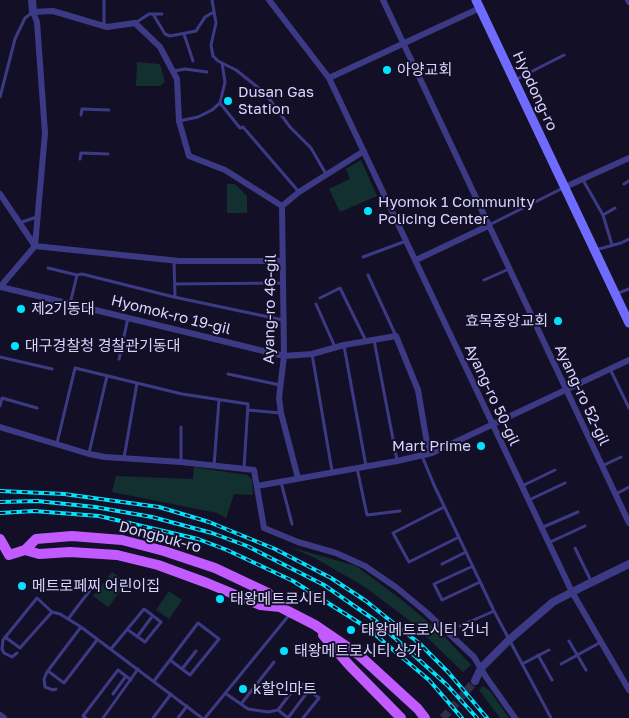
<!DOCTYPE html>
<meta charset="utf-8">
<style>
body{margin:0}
canvas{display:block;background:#130f26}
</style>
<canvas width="629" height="718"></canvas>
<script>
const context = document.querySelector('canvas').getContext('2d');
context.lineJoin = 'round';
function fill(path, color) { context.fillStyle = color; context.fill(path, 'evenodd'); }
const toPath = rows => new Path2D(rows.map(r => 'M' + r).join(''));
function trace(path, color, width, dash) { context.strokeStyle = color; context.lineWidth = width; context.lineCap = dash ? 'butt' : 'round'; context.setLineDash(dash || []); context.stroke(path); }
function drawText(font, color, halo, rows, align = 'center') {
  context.font = font + ' "Golos Text","Noto Sans KR",sans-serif'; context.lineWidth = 4; context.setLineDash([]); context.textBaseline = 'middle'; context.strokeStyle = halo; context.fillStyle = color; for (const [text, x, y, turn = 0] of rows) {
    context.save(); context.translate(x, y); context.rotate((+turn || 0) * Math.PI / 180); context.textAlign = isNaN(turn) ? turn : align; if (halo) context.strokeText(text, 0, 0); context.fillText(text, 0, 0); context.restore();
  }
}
fill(toPath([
 [137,62,160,64,165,82,160,86,136,86],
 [361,160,377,196,340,212,329,189,350,179,346,169],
 [227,184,235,184,247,196,247,213,227,213],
 [194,467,247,475,252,479,253,495,234,494,226,518,217,513,112,492,116,476,193,479],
 [290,547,356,566,402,600,442,634,471,665,463,672,410,621,365,587,315,558],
 [112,572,127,583,108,607,93,596],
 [169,591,182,600,169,619,156,610],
 [483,686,490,691,509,718,500,718,479,690]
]), '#12302f');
trace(toPath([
 [443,718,475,681]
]), '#312d47', 8, [8, 4]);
trace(toPath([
 [104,0,104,26],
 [212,0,216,23,211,45,213,56,218,61,236,70,265,93,290,127,311,148,326,174],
 [153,14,165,34,170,36,196,31,205,17,214,12],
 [135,23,149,14,162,14],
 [184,34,193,61],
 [174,71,185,69,207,72],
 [515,80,564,55],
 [0,97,15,39,25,18,33,12],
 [220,103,240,128,243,127,299,192],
 [81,115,82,109,109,110],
 [179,121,198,117,212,110,220,103,225,82,222,63],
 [80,159,81,153,108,154],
 [583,180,603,215,612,245],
 [624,184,629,181],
 [603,215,615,208],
 [19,223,37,217],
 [489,225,563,188],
 [595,250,621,243,629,239],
 [363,257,406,241],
 [174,261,175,297],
 [48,268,77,275,82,274,174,297,283,320],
 [368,275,396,336],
 [484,280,509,269],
 [175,284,282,283],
 [616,294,629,289],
 [320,298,340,288,366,341],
 [70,304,77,275],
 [316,304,335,347],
 [374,340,397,460],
 [344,346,366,466],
 [312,354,332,471],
 [0,357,52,369],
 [119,359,128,318],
 [610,369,629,408],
 [228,374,280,385],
 [0,406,2,398,37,408],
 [248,410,280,413],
 [57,443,75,368,182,394,248,404,244,468],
 [89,453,107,376],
 [422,456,434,485,494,611,551,718],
 [124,458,137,383],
 [181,461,181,427],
 [214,466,219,400],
 [602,466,621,457],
 [357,468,367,515,400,511],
 [281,482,292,524],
 [522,486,555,470],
 [616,494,629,487],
 [529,500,565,483],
 [444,507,393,533,409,562,459,537],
 [541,528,578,512],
 [548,543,585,526],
 [575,548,591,581],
 [442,564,466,552],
 [473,566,434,584,442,600,480,582],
 [68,619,94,585],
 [460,626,494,611],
 [5,637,20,648,52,612],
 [137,637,151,618],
 [569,641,586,670],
 [111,649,144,609,161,622,145,642,128,630],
 [17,653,12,657,4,653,2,649,3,640,37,598,52,612,60,614,81,627,202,718],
 [538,655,552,680],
 [522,664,549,650],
 [561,664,601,642],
 [182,669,196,651],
 [48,671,64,683,97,640],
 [154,681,198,623,219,639,190,675,170,660],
 [56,689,53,690,45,687,44,679,47,672,81,627],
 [225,693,248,709,268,712,278,710,288,718],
 [113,694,126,676],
 [241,704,274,662],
 [278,710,299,682,319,698,303,718],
 [86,718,83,716,118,670,131,680],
 [103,718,138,669],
 [153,718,171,694],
 [178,718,187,706],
 [205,718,290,614],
 [288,718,306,694]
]), '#3d3a85', 3);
trace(toPath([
 [269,0,329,78,572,592,629,690],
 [383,0,629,523],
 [628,0,629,2],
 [329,78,480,8],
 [565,187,629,158],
 [0,194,35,246],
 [282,206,299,192,364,151],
 [35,246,45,133,37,22,33,12,53,11,107,27,135,23,160,47,177,79,179,121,189,156,225,170,282,206,284,356,279,398,281,413,298,478],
 [35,246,179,261,283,261],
 [416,260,488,226],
 [0,287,35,246],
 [1,287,284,356,312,354,344,345,396,336,418,390,427,443,432,453],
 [0,427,89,454,105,457,181,462,254,470,264,528,298,542,336,553,365,566,397,588,426,612,474,657,486,677,515,718],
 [257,486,397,461,432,453,629,360],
 [0,715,4,718]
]), '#3d3a85', 6);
trace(toPath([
 [32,0,33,12],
 [475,681,481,668,509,640,553,602,584,586,629,564]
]), '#3d3a85', 8);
trace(toPath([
 [476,0,629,323]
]), '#6f6bff', 9);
trace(toPath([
 [0,539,9,555,25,550,36,539,72,536,122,540,164,551,215,568,268,593,280,607],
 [25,550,39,554,70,552,117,555,158,565,207,583,260,605,280,607,315,625,359,655,418,709,425,718],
 [323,635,349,665,401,718]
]), '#c25bff', 10);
const rail = toPath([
 [0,491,64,494,159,507,209,522,275,549,331,578,366,601,387,618,419,643,448,672,487,718],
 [0,502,37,501,95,507,152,517,212,533,247,546,324,585,376,621,447,685,477,718],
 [0,513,34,511,99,516,198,539,227,550,293,581,366,627,429,680,462,718]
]);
trace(rail, '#00e5ff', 4);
trace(rail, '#130f26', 2, [5.5]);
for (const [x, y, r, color] of [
 [387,70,5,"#00e5ff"],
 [228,101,5,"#00e5ff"],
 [368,211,5,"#00e5ff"],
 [21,309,5,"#00e5ff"],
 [558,321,5,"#00e5ff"],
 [15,346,5,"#00e5ff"],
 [481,446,5,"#00e5ff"],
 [22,586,5,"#00e5ff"],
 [220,599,5,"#00e5ff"],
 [351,630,5,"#00e5ff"],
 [284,651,5,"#00e5ff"],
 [243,689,5,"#00e5ff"]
]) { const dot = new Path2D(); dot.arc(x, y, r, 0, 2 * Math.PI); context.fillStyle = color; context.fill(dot); trace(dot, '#130f26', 2); }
drawText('15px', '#d9d4ff', '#130f26', [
 ["아양교회",397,70],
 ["Dusan Gas",238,92],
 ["Station",238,109],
 ["Hyomok 1 Community",378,202],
 ["Policing Center",378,219],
 ["제2기동대",31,309],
 ["효목중앙교회",548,321,"right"],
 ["대구경찰청 경찰관기동대",25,346],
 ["Mart Prime",471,446,"right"],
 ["메트로페찌 어린이집",32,586],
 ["태왕메트로시티",230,599],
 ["태왕메트로시티 건너",361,630],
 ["태왕메트로시티 상가",294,651],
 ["k할인마트",253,689]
], 'left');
drawText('15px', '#d9d4ff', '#130f26', [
 ["Hyodong-ro",535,91,65],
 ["Ayang-ro 46-gil",270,309,-89],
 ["Hyomok-ro 19-gil",171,315,14],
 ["Ayang-ro 50-gil",492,395,65],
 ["Ayang-ro 52-gil",582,395,65],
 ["Dongbuk-ro",160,537,15]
]);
</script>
